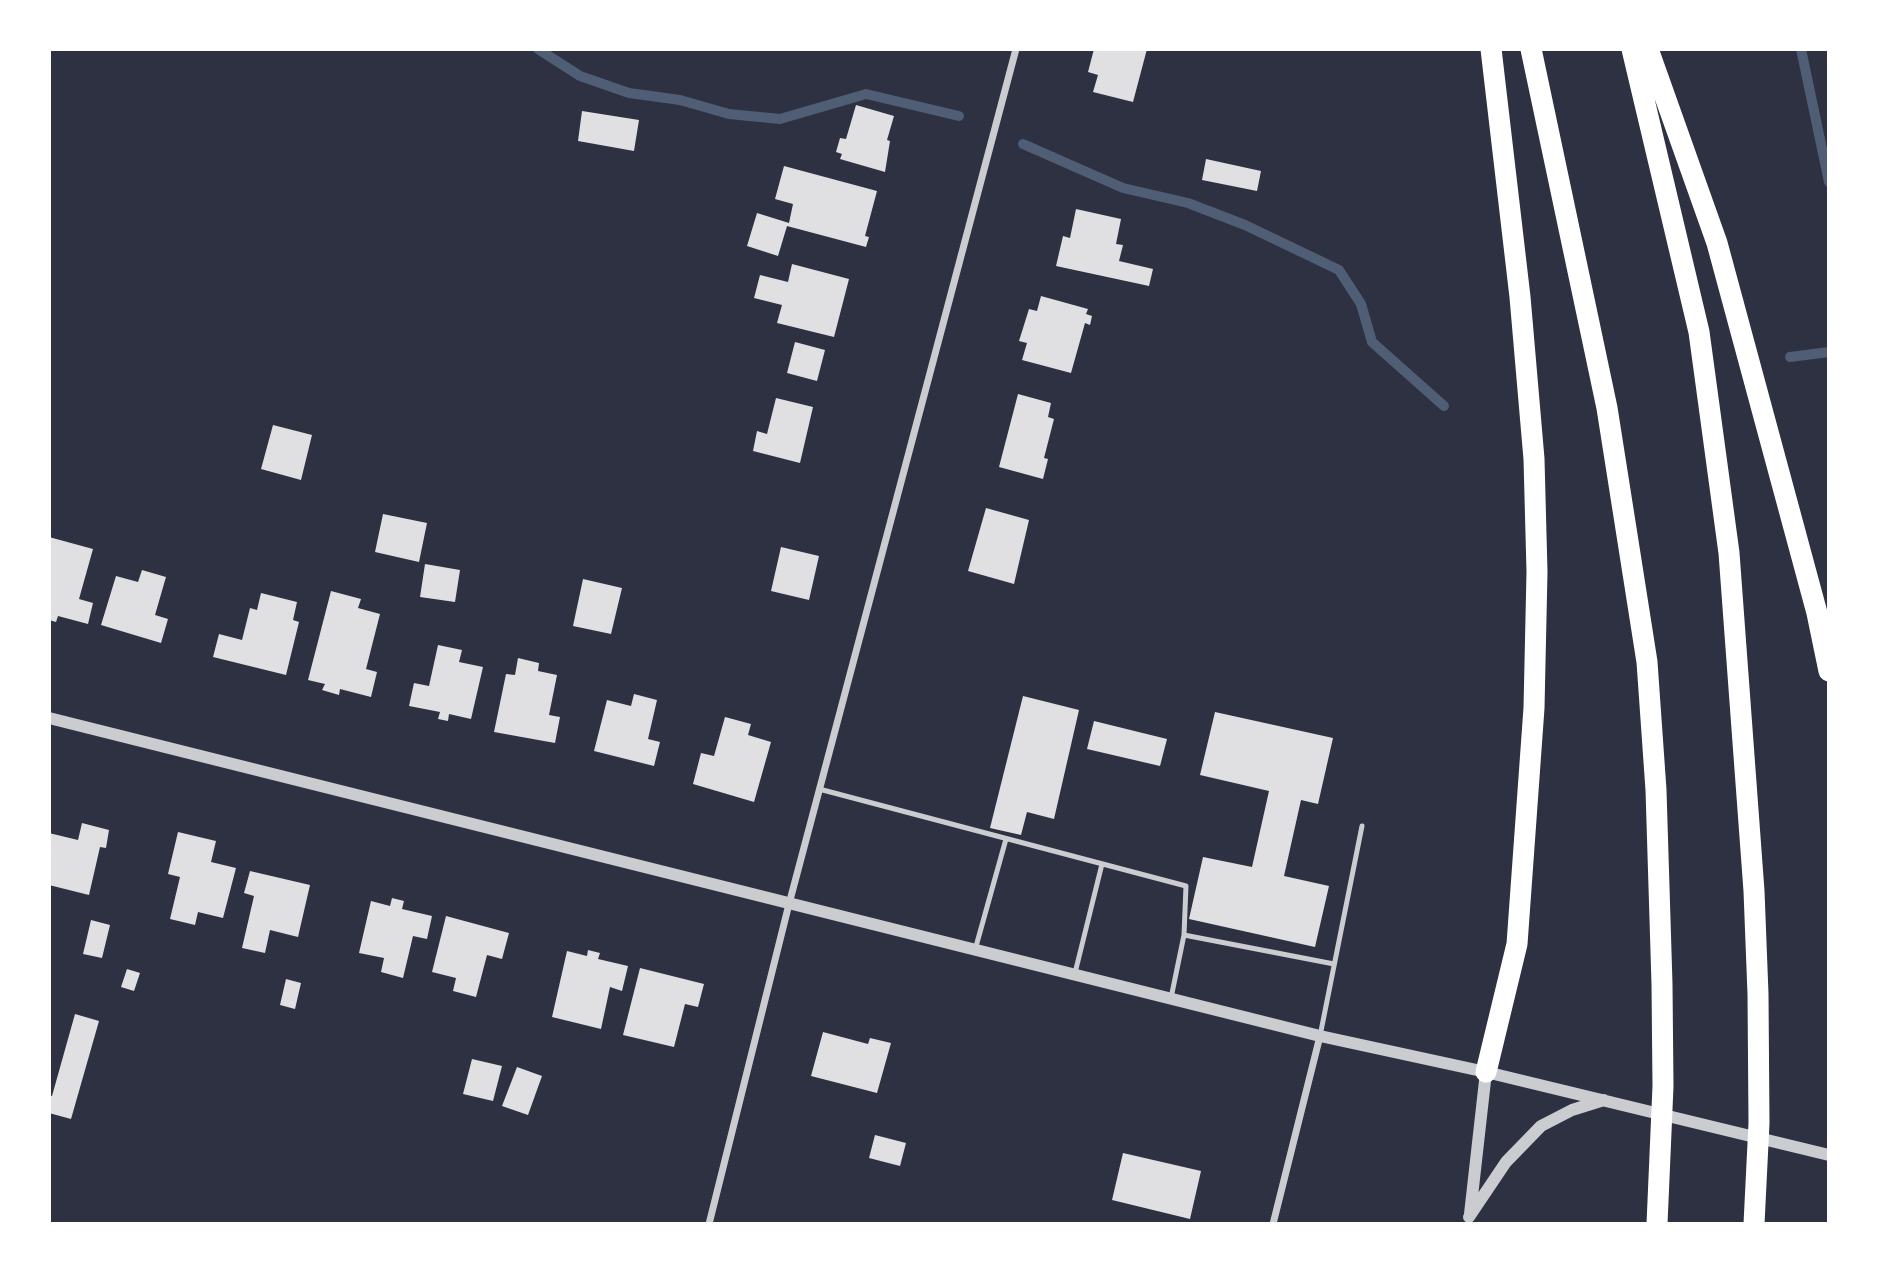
<!DOCTYPE html>
<style>
body{margin:0}
#map{position:relative;width:1878px;height:1273px;overflow:hidden;background:#2d3142;font-family:Mulish,sans-serif}
canvas{display:block}
.frame{position:absolute;inset:0;border:51px solid #fff;pointer-events:none}
</style>
<div id="map">
<canvas width="1878" height="1273"></canvas>
<div class="frame"></div>
</div>
<script>
const context = document.querySelector('canvas').getContext('2d');
context.lineJoin = 'round';
const toPath = rows => new Path2D(rows.map(r => 'M' + r).join(''));
function trace(path, color, width, dash) { context.strokeStyle = color; context.lineWidth = width; context.lineCap = dash ? 'butt' : 'round'; context.setLineDash(dash || []); context.stroke(path); }
function fill(path, color) { context.fillStyle = color; context.fill(path, 'evenodd'); }
trace(toPath([
 [538,49,580,76,629,93,680,100,729,114,780,119,866,94,959,116],
 [1801,49,1829,182],
 [1023,144,1123,188,1188,203,1245,225,1339,270,1361,304,1372,342,1444,406],
 [1790,357,1829,352]
]), '#4f5d75', 10);
fill(toPath([
 [1094,49,1147,49,1133,102,1093,92,1098,75,1088,72],
 [856,105,894,116,887,140,890,141,885,172,840,159,842,154,836,152,840,138,846,139],
 [582,111,639,120,634,151,578,141],
 [1206,159,1261,171,1257,191,1202,180],
 [784,166,877,191,865,236,869,237,866,247,787,226,778,256,747,246,757,213,789,223,793,204,775,199],
 [1076,209,1121,219,1116,244,1123,245,1119,261,1153,269,1149,286,1056,266,1063,236,1070,238],
 [792,264,849,279,834,337,777,323,782,305,754,298,760,275,788,282],
 [1041,296,1088,309,1086,314,1092,316,1090,325,1085,323,1071,373,1022,360,1027,343,1019,341,1029,309,1037,311],
 [795,342,825,350,817,381,787,373],
 [1018,394,1051,403,1048,417,1054,419,1044,458,1048,459,1043,479,999,467],
 [776,398,813,407,800,463,753,451,757,431,767,434],
 [273,425,312,435,301,480,261,469],
 [986,508,1029,520,1014,584,968,571],
 [383,514,427,523,419,562,375,552],
 [49,537,93,549,79,599,93,603,88,624,58,616,56,622,49,620],
 [781,547,819,556,809,600,771,591],
 [425,564,460,570,455,602,420,597],
 [142,570,166,577,155,615,168,619,161,643,101,625,116,576,138,582],
 [583,579,622,588,611,634,573,626],
 [331,591,361,599,358,608,380,614,366,669,377,672,371,697,340,689,339,695,322,690,325,684,308,680],
 [261,593,297,602,293,620,299,622,286,675,213,657,219,634,242,640,250,608,257,610],
 [438,645,462,650,459,662,483,667,471,719,449,714,448,721,438,719,440,712,409,706,414,683,429,686],
 [518,658,539,663,538,671,557,675,549,715,560,717,555,743,494,732,506,674,515,675],
 [634,694,657,700,648,739,660,742,654,766,594,751,607,700,631,706],
 [1023,696,1079,710,1054,819,1027,812,1021,835,990,828],
 [1215,712,1333,738,1318,804,1301,800,1284,876,1329,886,1315,947,1189,919,1203,857,1252,867,1269,791,1200,775],
 [725,717,751,724,748,735,771,742,754,802,693,784,701,753,714,756],
 [1094,721,1167,739,1160,766,1087,749],
 [82,823,109,830,106,848,100,847,89,895,49,885,49,833,78,840],
 [178,832,216,841,211,862,236,868,223,918,198,912,195,925,170,919,180,877,168,874],
 [250,871,310,885,298,937,270,930,265,953,242,948,254,896,244,893],
 [392,898,404,901,402,909,432,916,427,939,413,936,403,978,381,972,384,958,359,953,371,901,390,906],
 [446,916,509,933,502,959,487,955,476,997,453,991,456,978,432,972],
 [91,920,110,925,102,958,83,954],
 [588,950,600,953,598,959,628,966,622,991,610,987,601,1029,552,1017,567,951,587,956],
 [640,968,704,984,698,1007,685,1004,674,1047,623,1035],
 [127,969,140,973,134,991,121,987],
 [286,979,301,983,295,1009,280,1005],
 [75,1014,99,1021,71,1119,49,1113,49,1095,52,1096],
 [823,1032,868,1044,870,1038,891,1043,877,1093,811,1076],
 [472,1059,502,1066,493,1101,463,1094],
 [517,1067,542,1076,528,1115,502,1106],
 [875,1135,906,1143,900,1166,869,1158],
 [1123,1153,1201,1171,1190,1219,1112,1200]
]), '#e0e0e3');
trace(toPath([
 [819,789,1186,886,1184,935],
 [975,950,1006,839],
 [1075,973,1102,864],
 [1171,998,1184,935,1334,964],
 [1320,1036,1362,826]
]), '#caccd0', 5);
trace(toPath([
 [709,1224,789,904,1016,49],
 [1273,1224,1320,1036]
]), '#caccd0', 7);
trace(toPath([
 [49,718,1320,1036,1486,1072,1829,1155],
 [1470,1214,1486,1072],
 [1469,1217,1506,1162,1541,1126,1572,1110,1604,1100]
]), '#caccd0', 12);
trace(toPath([
 [1531,49,1607,408,1647,662,1656,790,1662,984,1663,1086,1657,1224],
 [1632,49,1699,332,1729,553,1754,891,1758,994,1759,1123,1754,1224],
 [1648,49,1717,243,1817,613,1829,671],
 [1486,1072,1517,944,1534,708,1537,572,1534,459,1520,297,1491,49]
]), '#fff', 21);
</script>
